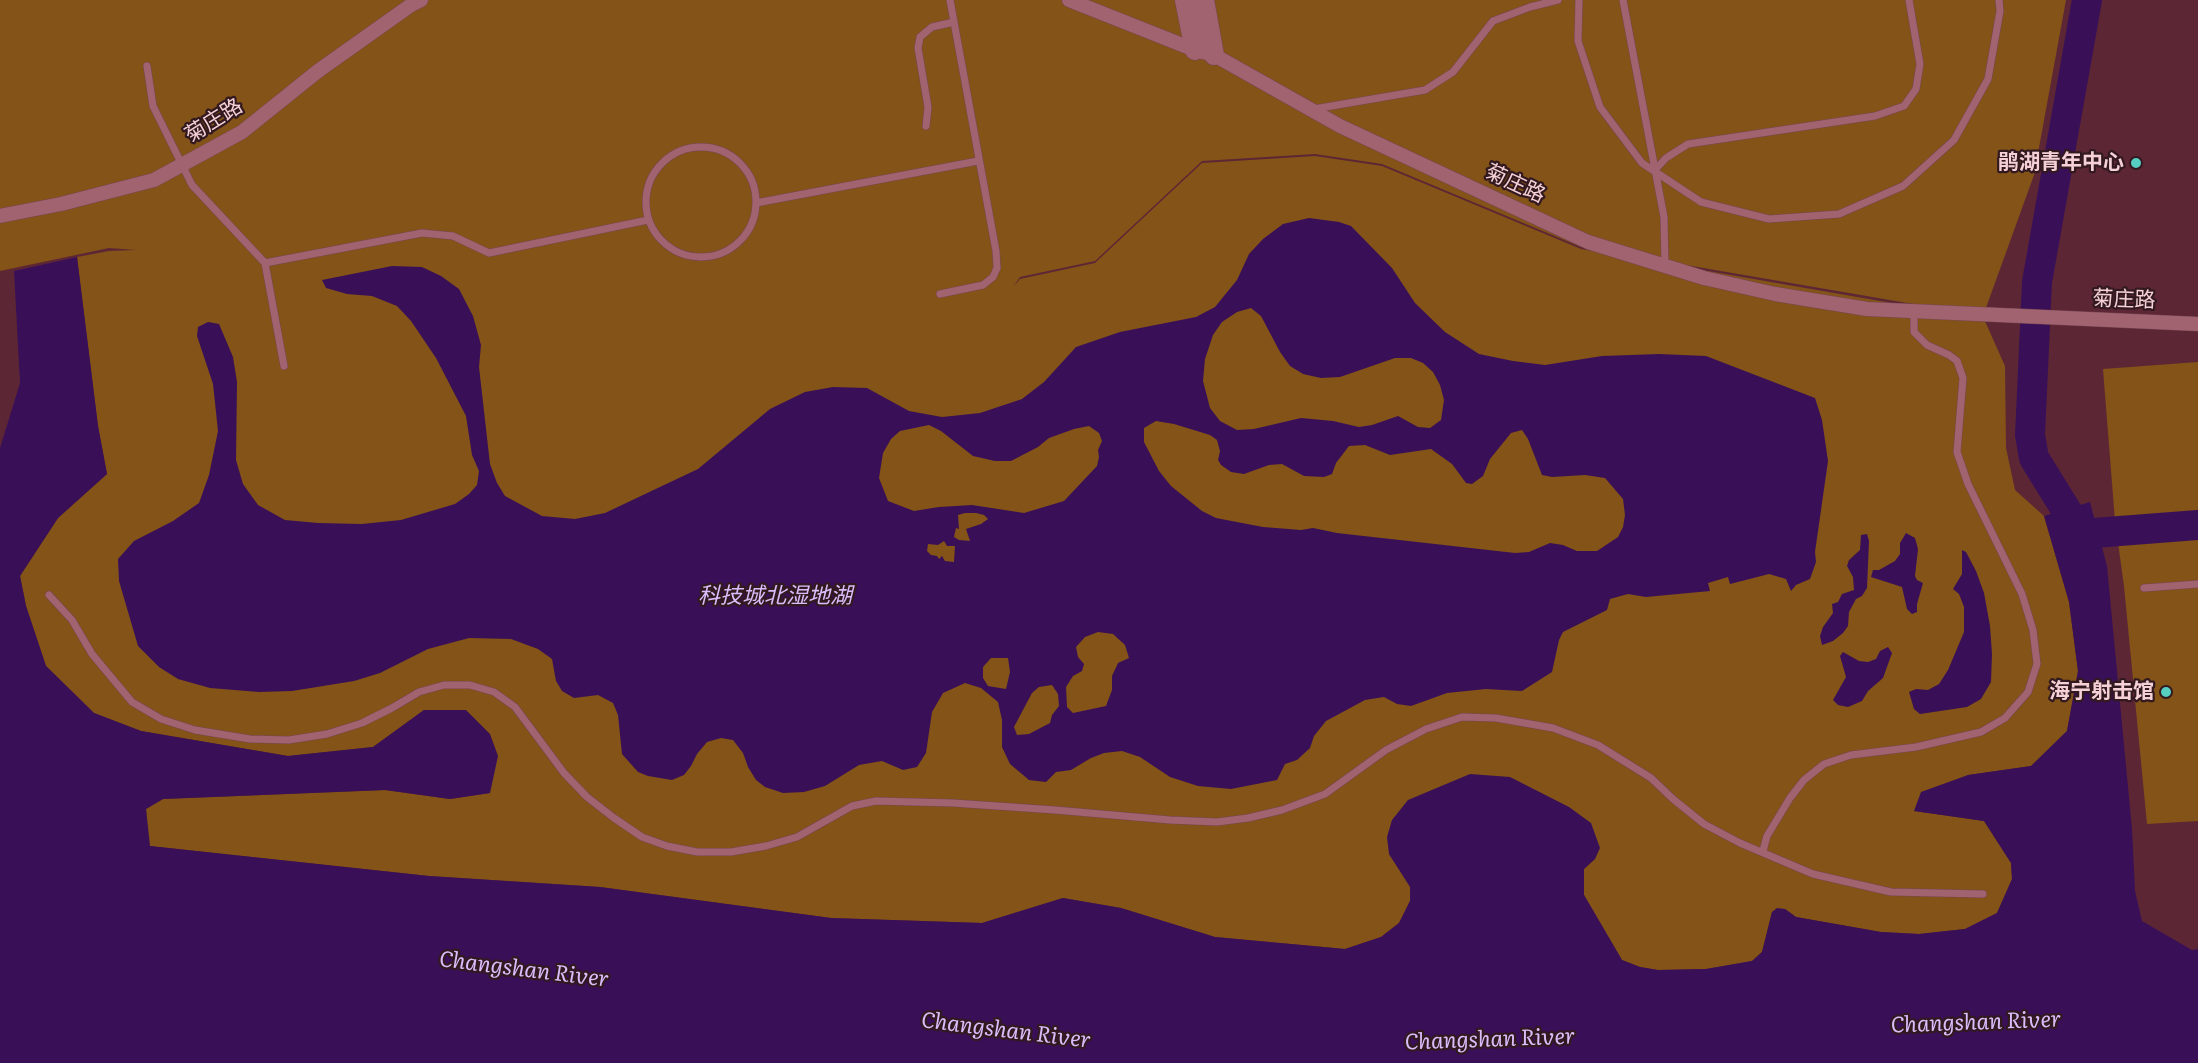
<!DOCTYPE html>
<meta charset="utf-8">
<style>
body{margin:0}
canvas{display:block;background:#5d2634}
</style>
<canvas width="2198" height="1063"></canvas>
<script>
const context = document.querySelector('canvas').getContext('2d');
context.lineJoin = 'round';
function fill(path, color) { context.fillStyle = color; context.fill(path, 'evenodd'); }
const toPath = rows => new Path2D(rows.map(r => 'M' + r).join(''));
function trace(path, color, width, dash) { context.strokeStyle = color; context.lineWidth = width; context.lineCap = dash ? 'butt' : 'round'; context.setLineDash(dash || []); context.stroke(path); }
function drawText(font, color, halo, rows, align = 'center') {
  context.font = font + ' Literata,"Noto Sans SC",serif'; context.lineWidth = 4.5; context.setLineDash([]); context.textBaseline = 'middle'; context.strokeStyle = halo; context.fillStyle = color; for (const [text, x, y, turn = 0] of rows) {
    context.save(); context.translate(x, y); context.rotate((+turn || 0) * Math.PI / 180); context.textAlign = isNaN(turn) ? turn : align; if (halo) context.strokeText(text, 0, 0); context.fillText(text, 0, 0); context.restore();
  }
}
fill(toPath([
 [0,0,2066,0,2034,175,1983,316,1581,247,1382,164,1315,154,1202,161,1095,261,1020,277,1013,287,1020,279,1095,263,1202,163,1315,156,1382,166,1581,249,1984,319,2005,366,2006,448,2015,490,2044,516,2069,602,2078,671,2067,731,2031,766,1968,775,1914,811,1984,821,2011,863,2012,879,1997,913,1965,929,1919,934,1881,932,1796,917,1785,909,1772,912,1762,952,1752,961,1706,969,1658,970,1640,967,1622,960,1584,895,1584,869,1595,859,1389,854,1411,887,1410,901,1399,923,1381,937,1345,949,1215,937,1121,908,1063,898,982,923,831,918,600,887,429,876,149,846,146,809,163,799,385,790,450,799,490,793,424,710,373,747,288,756,141,731,94,713,46,666,26,606,20,576,58,518,107,474,98,426,77,257,109,251,136,250,109,248,0,271],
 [2198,362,2198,821,2147,824,2124,586,2115,521,2103,369]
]), '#835317');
fill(toPath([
 [1309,218,1339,222,1351,226,1392,268,1415,303,1445,332,1479,354,1513,361,1545,365,1602,356,1659,354,1706,356,1815,398,1822,420,1828,461,1815,552,1816,562,1810,579,1796,585,1791,591,1786,579,1769,574,1730,584,1728,577,1708,583,1710,591,1646,597,1628,594,1610,599,1607,610,1563,632,1559,640,1552,672,1522,691,1486,689,1447,693,1411,706,1397,704,1384,697,1365,700,1326,721,1314,736,1310,748,1297,760,1285,764,1277,780,1231,789,1198,786,1170,777,1140,757,1122,751,1104,753,1091,758,1071,770,1056,772,1046,782,1029,780,1010,764,1002,747,1002,720,998,702,981,688,965,683,943,693,932,712,926,753,917,767,903,770,882,761,859,765,825,786,804,792,783,793,765,787,756,780,748,767,743,753,733,740,721,738,707,742,697,754,691,766,684,775,672,780,648,776,638,772,622,754,618,715,613,703,598,695,574,698,562,691,556,681,552,659,538,649,511,639,469,638,428,649,380,673,354,681,292,691,259,692,210,688,178,679,159,667,138,646,119,581,118,559,134,541,173,521,199,503,209,475,218,431,213,384,197,336,198,327,208,322,219,324,233,357,237,382,236,460,243,484,258,505,285,520,318,523,362,524,401,520,455,504,469,494,477,485,479,471,472,455,466,416,436,358,411,321,397,306,372,296,347,294,326,288,322,280,392,266,422,267,441,276,459,289,473,316,481,345,479,367,490,464,497,483,505,496,542,516,575,519,605,513,698,469,770,409,805,392,833,387,867,388,909,411,942,417,980,413,1022,399,1044,382,1076,347,1120,332,1196,317,1215,307,1237,280,1249,254,1263,239,1283,224],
 [1251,308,1261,316,1280,352,1290,366,1303,374,1321,378,1340,377,1395,358,1411,358,1423,363,1433,372,1440,385,1444,400,1441,420,1430,428,1418,427,1398,416,1372,425,1359,427,1333,421,1301,418,1254,429,1237,430,1220,421,1210,408,1203,381,1205,359,1213,335,1222,322,1237,312],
 [1156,421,1174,424,1210,435,1217,440,1220,451,1218,460,1221,465,1231,472,1244,474,1269,465,1282,464,1304,476,1324,477,1332,474,1336,463,1349,446,1365,445,1390,455,1431,449,1452,464,1466,483,1472,484,1483,476,1490,459,1511,433,1522,430,1528,439,1542,475,1552,477,1585,475,1605,478,1623,499,1625,515,1623,527,1618,537,1597,551,1577,551,1563,545,1550,543,1529,552,1515,553,1337,533,1313,528,1301,530,1263,527,1216,518,1202,511,1171,486,1159,471,1144,442,1144,428],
 [929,425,941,431,973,456,995,461,1011,461,1038,447,1049,438,1074,429,1089,426,1099,433,1102,441,1098,450,1099,457,1097,466,1064,501,1024,513,972,505,939,507,914,511,888,501,879,478,883,453,891,439,900,431],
 [965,513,976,513,984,515,988,519,981,524,966,529,970,541,959,540,954,537,956,528,959,529,958,515],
 [944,541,947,546,955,546,954,562,945,561,942,556,939,559,937,556,931,555,927,551,928,544,938,545],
 [1098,632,1113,634,1125,645,1129,658,1118,663,1112,676,1112,690,1106,706,1073,713,1067,707,1066,687,1073,676,1082,671,1084,664,1078,657,1076,647,1085,637],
 [991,658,1008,658,1010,672,1006,689,988,686,983,678,983,667],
 [1052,685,1058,694,1059,706,1052,715,1050,723,1029,734,1017,735,1014,727,1032,693,1039,687],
 [77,257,98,426,107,474,58,518,20,576,26,606,46,666,94,713,141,731,288,756,373,747,424,710,466,710,490,734,498,756,490,793,450,799,385,790,163,799,146,809,150,846,429,876,600,887,831,918,982,923,1063,898,1121,908,1215,937,1345,949,1381,937,1399,923,1410,901,1410,887,1389,854,1387,837,1392,820,1408,800,1470,774,1510,777,1569,807,1591,823,1600,848,1595,859,1584,869,1584,895,1622,960,1640,967,1658,970,1706,969,1752,961,1762,952,1772,912,1777,908,1785,909,1796,917,1881,932,1919,934,1965,929,1997,913,2012,879,2011,863,1984,821,1914,811,1921,792,1968,775,2031,766,2067,731,2078,671,2069,602,2044,516,2090,502,2107,566,2132,829,2135,891,2142,921,2192,950,2198,949,2198,1063,0,1063,0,448,20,383,14,271],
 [1906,533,1915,538,1918,549,1915,576,1917,580,1923,583,1917,604,1917,612,1912,614,1907,609,1902,587,1871,577,1873,570,1879,570,1895,561,1900,554,1900,543],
 [1867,534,1869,541,1867,588,1862,596,1856,599,1849,612,1848,626,1843,633,1833,641,1822,645,1820,636,1823,627,1833,613,1832,604,1838,602,1842,594,1854,590,1853,577,1847,566,1849,560,1860,550,1861,535],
 [1962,550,1966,552,1976,571,1984,593,1990,626,1992,654,1991,682,1981,699,1967,707,1920,714,1914,709,1909,692,1916,689,1928,690,1939,684,1948,670,1964,632,1964,607,1959,594,1953,589,1962,574],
 [1888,647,1892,653,1883,678,1868,691,1862,701,1848,707,1838,705,1833,700,1846,677,1840,656,1843,652,1859,661,1868,662,1876,659,1880,651]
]), '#391057');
trace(toPath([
 [2081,534,2198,525],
 [2082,546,2081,534,2034,458,2030,435,2037,282,2087,0]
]), '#391057', 30);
const lane = toPath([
 [1579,0,1578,41,1600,107,1642,163,1701,202,1769,219,1839,214,1903,186,1954,140,1988,79,2000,11,1999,0],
 [1623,0,1664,217,1665,266],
 [147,66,153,106,192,185,265,263,284,366],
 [1314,109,1425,90,1453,72,1493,21,1530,7,1558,0],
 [926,126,928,107,918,48,920,37,932,27,954,22],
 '646 202a55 55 0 1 1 110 0a55 55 0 1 1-110 0Z',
 [1654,171,1666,158,1688,144,1875,116,1904,106,1916,89,1920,64,1909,0],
 [756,203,978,161],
 [265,263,422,233,453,236,489,253,648,220],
 [940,294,983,285,993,277,997,268,996,251,950,0],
 [2144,588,2198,584],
 [49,595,72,620,92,654,132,702,161,719,195,730,250,739,289,740,327,734,362,723,392,708,419,692,444,685,470,685,494,692,515,707,564,773,587,797,614,818,642,837,667,846,697,852,731,852,766,846,797,837,852,806,876,801,953,803,1055,810,1170,820,1217,822,1248,818,1282,810,1325,794,1386,750,1426,729,1462,717,1496,718,1553,728,1598,745,1651,778,1673,799,1704,824,1740,843,1813,874,1891,892,1983,894],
 [1763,851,1767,836,1790,798,1804,780,1824,764,1851,755,1916,747,1981,732,2005,718,2028,692,2037,664,2033,630,2022,594,1968,484,1957,452,1963,378,1957,361,1949,355,1927,345,1914,332,1914,311]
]);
const street = toPath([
 [1069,0,1195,50,1214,55,1340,126,1588,242,1704,278,1775,294,1867,309,2198,324],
 [0,216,61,204,154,180,242,132,318,71,411,5,421,0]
]);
const secondary = toPath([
 [1185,0,1195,50],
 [1204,0,1214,55]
]);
trace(lane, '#764653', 8);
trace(street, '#764653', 15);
trace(secondary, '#764653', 21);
trace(lane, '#a16370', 7);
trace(street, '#a16370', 14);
trace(secondary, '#a16370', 20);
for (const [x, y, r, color] of [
 [2136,163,6,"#57cec2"],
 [2166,692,6,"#57cec2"]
]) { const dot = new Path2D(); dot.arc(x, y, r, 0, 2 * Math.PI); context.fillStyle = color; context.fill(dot); trace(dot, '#32191f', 2); }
drawText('21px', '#f5d1d7', '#32191f', [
 ["菊庄路",214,121,-32],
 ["菊庄路",1515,184,25],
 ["菊庄路",2124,300,2]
]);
drawText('bold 21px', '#f5d1d7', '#32191f', [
 ["鹃湖青年中心",2124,163],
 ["海宁射击馆",2154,692]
], 'right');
drawText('italic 22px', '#d9bcfa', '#32191f', [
 ["科技城北湿地湖",775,597],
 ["Changshan River",524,970,7],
 ["Changshan River",1976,1023,-2],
 ["Changshan River",1006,1031,7],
 ["Changshan River",1490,1040,-2]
]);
</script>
